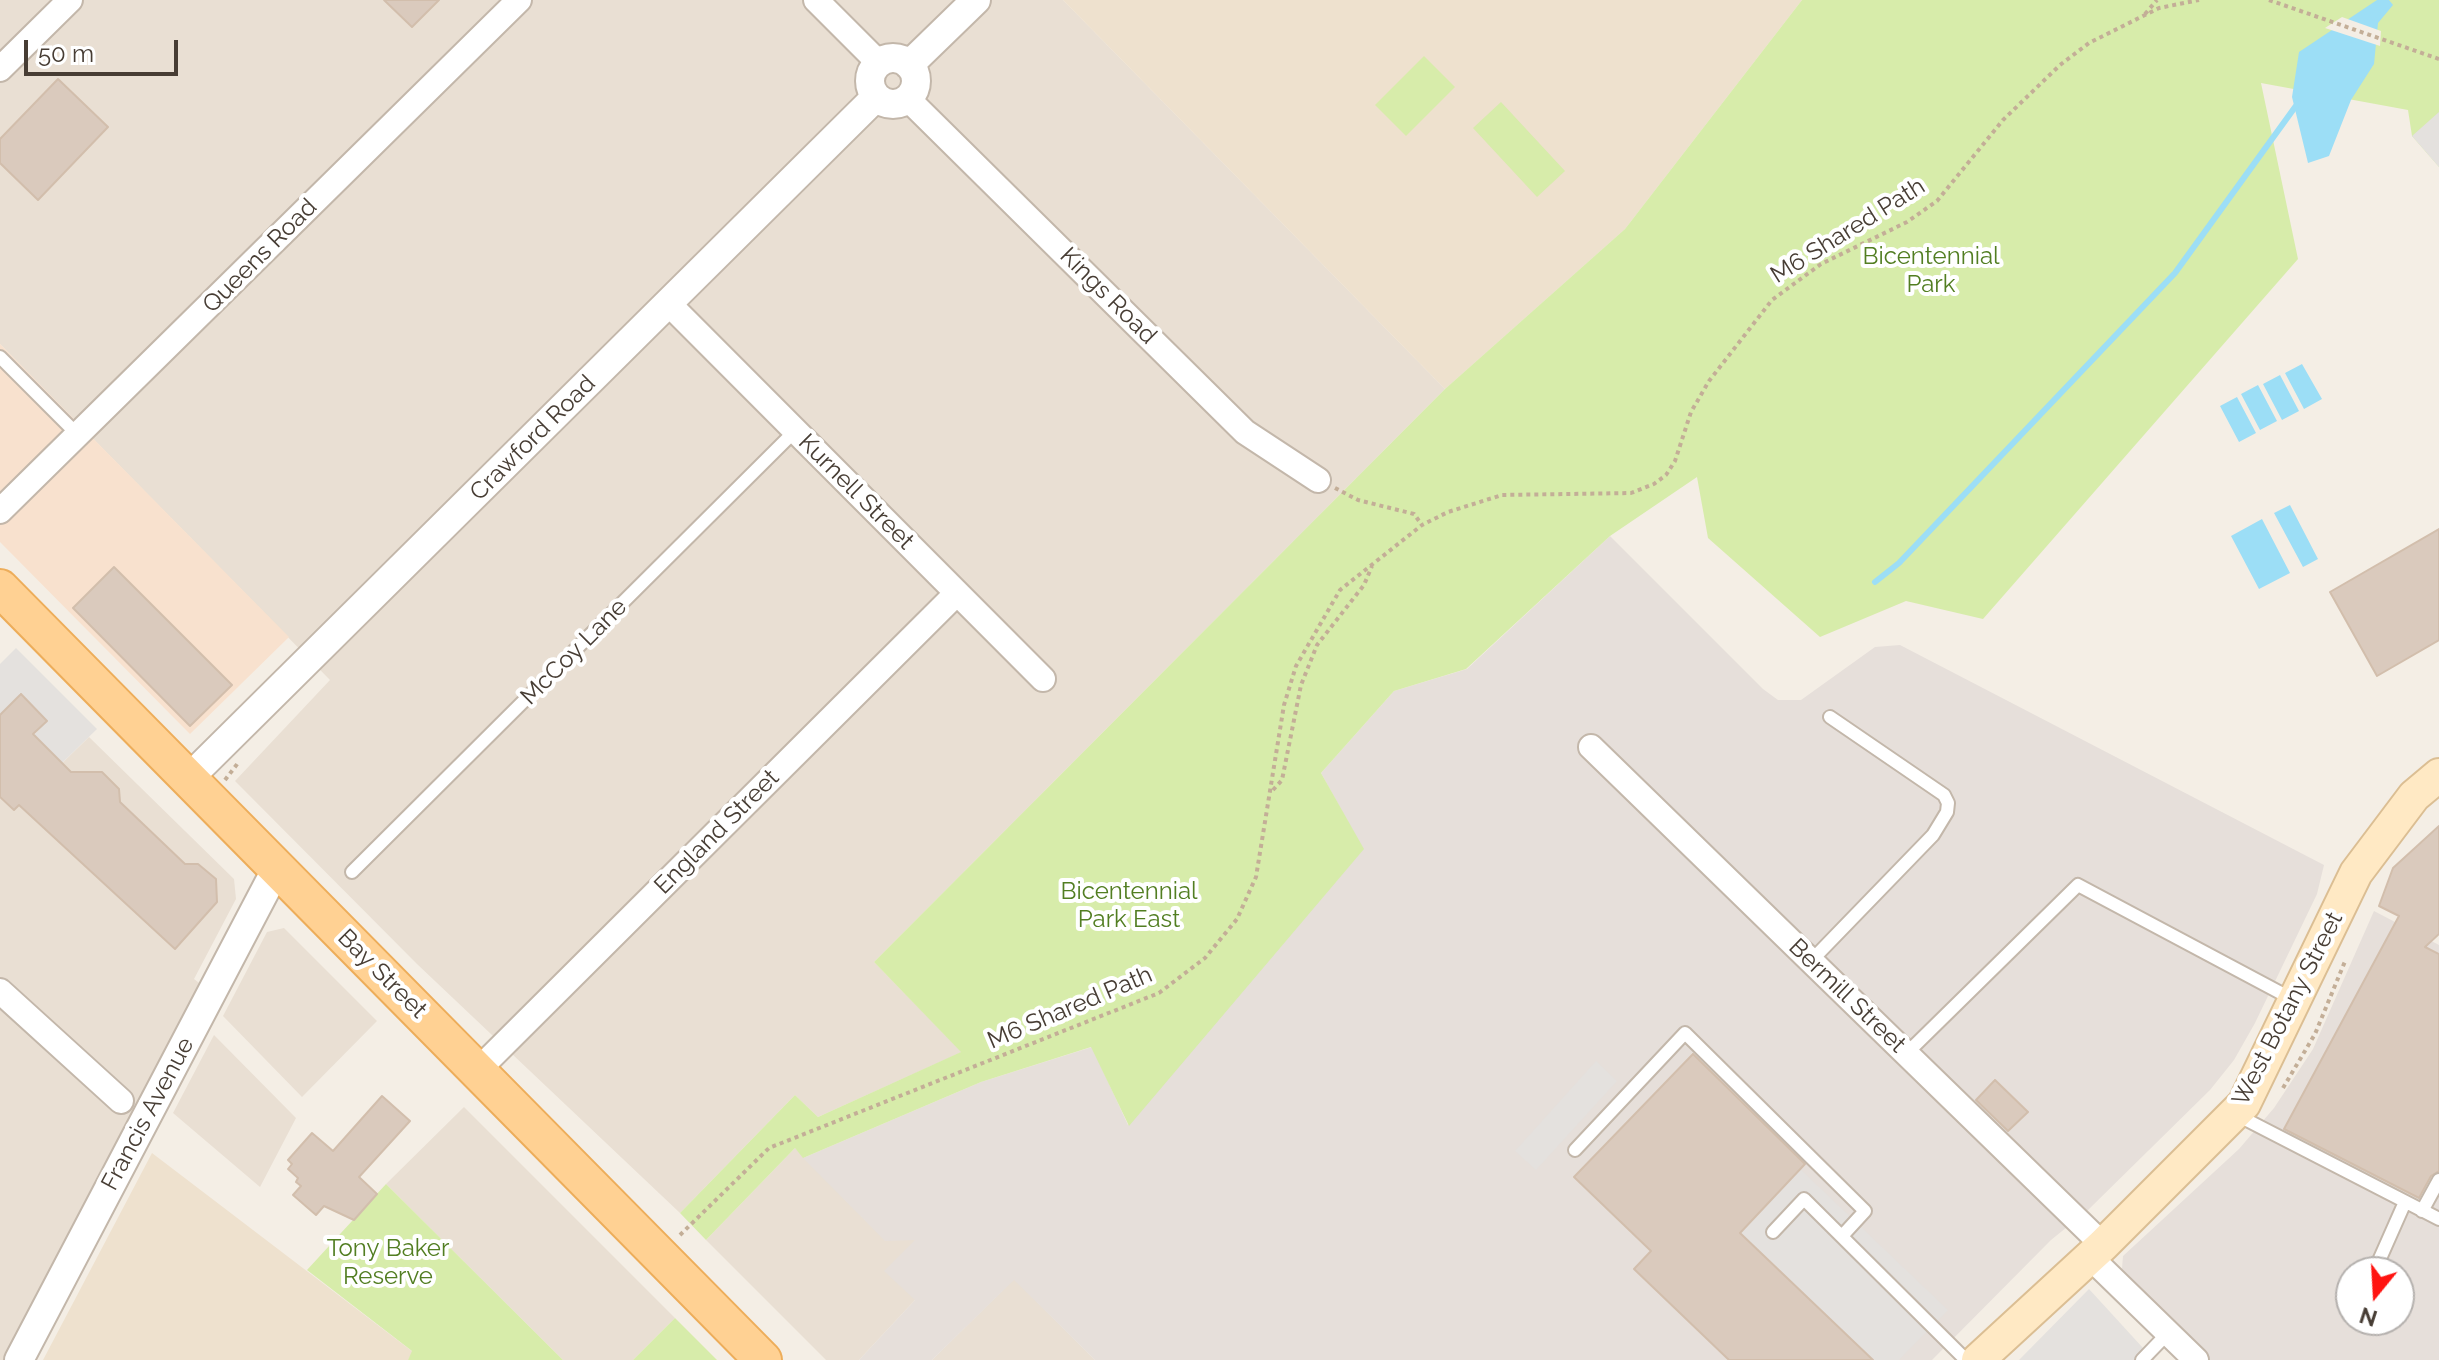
<!DOCTYPE html>
<style>
body{margin:0}
#map{position:relative;width:2439px;height:1360px;overflow:hidden;background:#f4eee5;font-family:Raleway,sans-serif}
canvas{display:block}
.north{position:absolute;left:2335px;top:1256px;width:80px;height:80px;box-sizing:border-box;background:#fff;border:2px solid #b5b1ae;border-radius:50%;rotate:198deg;font-size:22px;font-weight:700;line-height:32px;text-align:center;color:#473d34}
.north::after{content:'';display:block;margin:auto;width:28px;height:36px;background:#ff1411;clip-path:polygon(50% 0,100% 100%,50% 72%,0 100%)}
.scale{position:absolute;left:24px;top:40px;width:154px;height:36px;box-sizing:border-box;border:4px solid #473d34;border-top:0;padding-left:10px;font-size:24px;line-height:28px;white-space:nowrap;color:#473d34;-webkit-text-stroke:6px #fff;paint-order:stroke}
</style>
<div id="map">
<canvas width="2439" height="1360"></canvas>
<div class="north">N</div>
<div class="scale">50 m</div>
</div>
<script>
const context = document.querySelector('canvas').getContext('2d');
context.lineJoin = 'round';
function fill(path, color) { context.fillStyle = color; context.fill(path, 'evenodd'); }
const toPath = rows => new Path2D(rows.map(r => 'M' + r).join(''));
function trace(path, color, width, dash) { context.strokeStyle = color; context.lineWidth = width; context.lineCap = dash ? 'butt' : 'round'; context.setLineDash(dash || []); context.stroke(path); }
function drawText(font, color, halo, rows, align = 'center') {
  context.font = font + ' Raleway,sans-serif'; context.lineWidth = 8; context.setLineDash([]); context.textBaseline = 'middle'; context.strokeStyle = halo; context.fillStyle = color; for (const [text, x, y, turn = 0] of rows) {
    context.save(); context.translate(x, y); context.rotate((+turn || 0) * Math.PI / 180); context.textAlign = isNaN(turn) ? turn : align; if (halo) context.strokeText(text, 0, 0); context.fillText(text, 0, 0); context.restore();
  }
}
fill(toPath([
 [0,0,1063,0,1445,389,874,962,962,1052,818,1117,795,1095,680,1213,417,964,235,781,330,680,0,344],
 [89,737,234,879,236,899,194,979,203,986,6,1360,0,1360,0,796,15,809],
 [284,928,377,1021,302,1097,223,1016,267,932],
 [214,1035,296,1118,260,1187,173,1113],
 [464,1107,675,1318,633,1360,563,1360,386,1184],
 [795,1148,885,1240,916,1240,915,1300,859,1360,826,1360,706,1240],
 [1014,1279,1095,1360,932,1360]
]), '#e9dfd3');
fill(toPath([
 [0,344,289,637,190,734,0,542]
]), '#f8e1ce');
fill(toPath([
 [1610,536,1763,689,1778,700,1801,700,1875,647,1900,645,2324,865,2317,894,2255,1023,2234,1060,2210,1090,2088,1210,2051,1240,1932,1360,1095,1360,1014,1280,932,1360,859,1360,915,1300,884,1271,915,1240,885,1241,803,1158,981,1082,1092,1047,1128,1125,1363,849,1321,773,1394,691,1467,669],
 [2374,911,2439,945,2439,1360,2209,1360,2122,1269,2123,1256,2239,1149,2274,1108,2313,1049],
 [2351,1272,2399,1272,2399,1320,2351,1320]
]), '#e6dfda');
fill(toPath([
 [1063,0,1802,0,1625,229,1445,389],
 [152,1153,413,1352,408,1360,43,1360]
]), '#eee1ce');
fill(toPath([
 [1802,0,2439,0,2439,167,2412,136,2408,110,2261,83,2298,259,1983,619,1906,601,1820,637,1708,538,1697,477,1610,536,1466,669,1394,691,1321,773,1364,849,1129,1126,1091,1047,981,1082,803,1158,795,1148,706,1240,680,1213,795,1095,818,1117,961,1052,874,962,1445,389,1625,229],
 [1424,56,1455,87,1406,136,1375,105],
 [1501,102,1565,171,1537,197,1473,128],
 [386,1184,563,1360,408,1360,412,1351,307,1270],
 [675,1318,717,1360,633,1360]
]), '#d7ecaa');
fill(toPath([
 [2439,112,2439,167,2412,136],
 [16,648,97,729,62,763,34,735,46,721,22,694,0,715,0,664],
 [1596,1061,1617,1081,1536,1170,1515,1151],
 [1798,1167,1948,1310,1899,1360,1873,1360,1740,1233],
 [2089,1289,2154,1360,2019,1360]
]), '#e4e1de');
fill(toPath([
 [2377,0,2389,0,2393,5,2378,23,2374,64,2351,100,2329,156,2308,163,2292,97,2299,52],
 [2302,364,2322,399,2304,409,2285,373],
 [2280,375,2299,411,2282,420,2263,384],
 [2258,385,2277,421,2260,430,2241,394],
 [2237,397,2256,433,2239,442,2220,406],
 [2290,505,2318,559,2303,567,2274,513],
 [2262,519,2290,573,2259,589,2231,536]
]), '#9cdef6');
fill(toPath([
 [2342,17,2381,31,2380,46,2325,28]
]), '#f4eee5');
trace(toPath([
 [1875,582,1899,563,2175,273,2298,103]
]), '#9cdef6', 6);
const building = toPath([
 [384,0,439,0,412,27,384,0],
 [58,79,108,127,38,200,0,163,0,139,58,79],
 [2439,529,2439,640,2377,676,2330,592,2439,529],
 [114,567,232,685,190,726,73,608,114,567],
 [21,694,47,721,33,734,71,772,102,772,119,789,120,802,185,864,198,864,216,879,217,902,175,949,19,805,14,810,0,797,0,715,21,694],
 [2439,826,2439,934,2425,947,2439,954,2439,1171,2431,1176,2419,1198,2284,1129,2399,916,2379,906,2393,868,2439,826],
 [1693,1054,1805,1164,1740,1233,1873,1360,1729,1360,1634,1269,1651,1251,1574,1177,1693,1054],
 [1995,1080,2028,1112,2008,1131,1976,1100,1995,1080],
 [382,1096,410,1121,359,1177,377,1194,354,1220,324,1206,316,1215,293,1195,301,1186,296,1182,298,1178,288,1169,292,1164,288,1160,312,1133,333,1151,382,1096]
]);
fill(building, '#dacabd');
trace(building, '#d2beac', 2);
const service = toPath([
 [0,357,78,435],
 [352,872,795,431],
 [1811,961,1933,835,1947,812,1948,803,1944,795,1830,717],
 [1906,1054,2078,885,2294,1000],
 [2237,1115,2439,1219],
 [1575,1150,1685,1033,1865,1211,1842,1236],
 [2422,1211,2439,1180],
 [1773,1232,1804,1199,1966,1360],
 [2374,1272,2405,1202],
 [2142,1360,2168,1333]
]);
const minor = toPath([
 [816,0,879,63],
 [0,69,70,0],
 [908,99,1245,432,1318,480],
 [669,304,1043,679],
 [0,511,519,0],
 [1591,747,2103,1245],
 [0,991,121,1101],
 [477,1071,957,593],
 [2090,1257,2196,1360]
]);
const tertiary = toPath([
 '870 81a23 23 0 1 1 46 0a23 23 0 1 1-46 0Z',
 [909,65,976,0],
 [189,778,876,97],
 [19,1360,277,868]
]);
const secondary = toPath([
 [1978,1360,2103,1245,2244,1104,2356,873,2414,796,2439,775]
]);
const primary = toPath([
 [0,588,763,1360]
]);
trace(service, '#c3b7aa', 16);
trace(minor, '#c3b7aa', 28);
trace(tertiary, '#c3b7aa', 32);
trace(secondary, '#dbbe93', 36);
trace(primary, '#edad5a', 40);
trace(toPath([
 [2269,0,2439,59],
 [2145,14,2157,0],
 [1335,488,1358,500,1414,514,1422,525],
 [225,780,238,763],
 [1273,790,1282,780,1301,685,1317,645,1364,585,1372,566],
 [2283,1088,2315,1034,2346,959],
 [680,1235,769,1148,1159,993,1205,958,1237,919,1256,877,1284,705,1296,666,1340,590,1422,525,1448,512,1502,495,1631,493,1654,484,1666,475,1675,461,1691,412,1709,381,1772,300,1821,264,1907,222,1937,201,2003,120,2060,65,2089,43,2159,8,2199,0]
]), '#c3ae97', 4, [4, 4]);
trace(service, '#fff', 12);
trace(minor, '#fff', 24);
trace(tertiary, '#fff', 28);
trace(secondary, '#ffe9c4', 32);
trace(primary, '#ffd193', 36);
drawText('24px', '#473d34', '#fff', [
 ["M6 Shared Path",1848,231,-32],
 ["Queens Road",260,256,-45],
 ["Kings Road",1108,296,45],
 ["Crawford Road",533,438,-45],
 ["Kurnell Street",856,492,45],
 ["McCoy Lane",574,652,-45],
 ["England Street",717,832,-45],
 ["Bay Street",382,974,45],
 ["Bermill Street",1847,996,44],
 ["M6 Shared Path",1070,1008,-23],
 ["West Botany Street",2288,1009,-63],
 ["Francis Avenue",148,1114,-62]
]);
drawText('24px', '#527e22', '#fff', [
 ["Bicentennial",1931,257],
 ["Park",1931,285],
 ["Bicentennial",1129,892],
 ["Park East",1129,920],
 ["Tony Baker",388,1249],
 ["Reserve",388,1277]
]);
</script>
